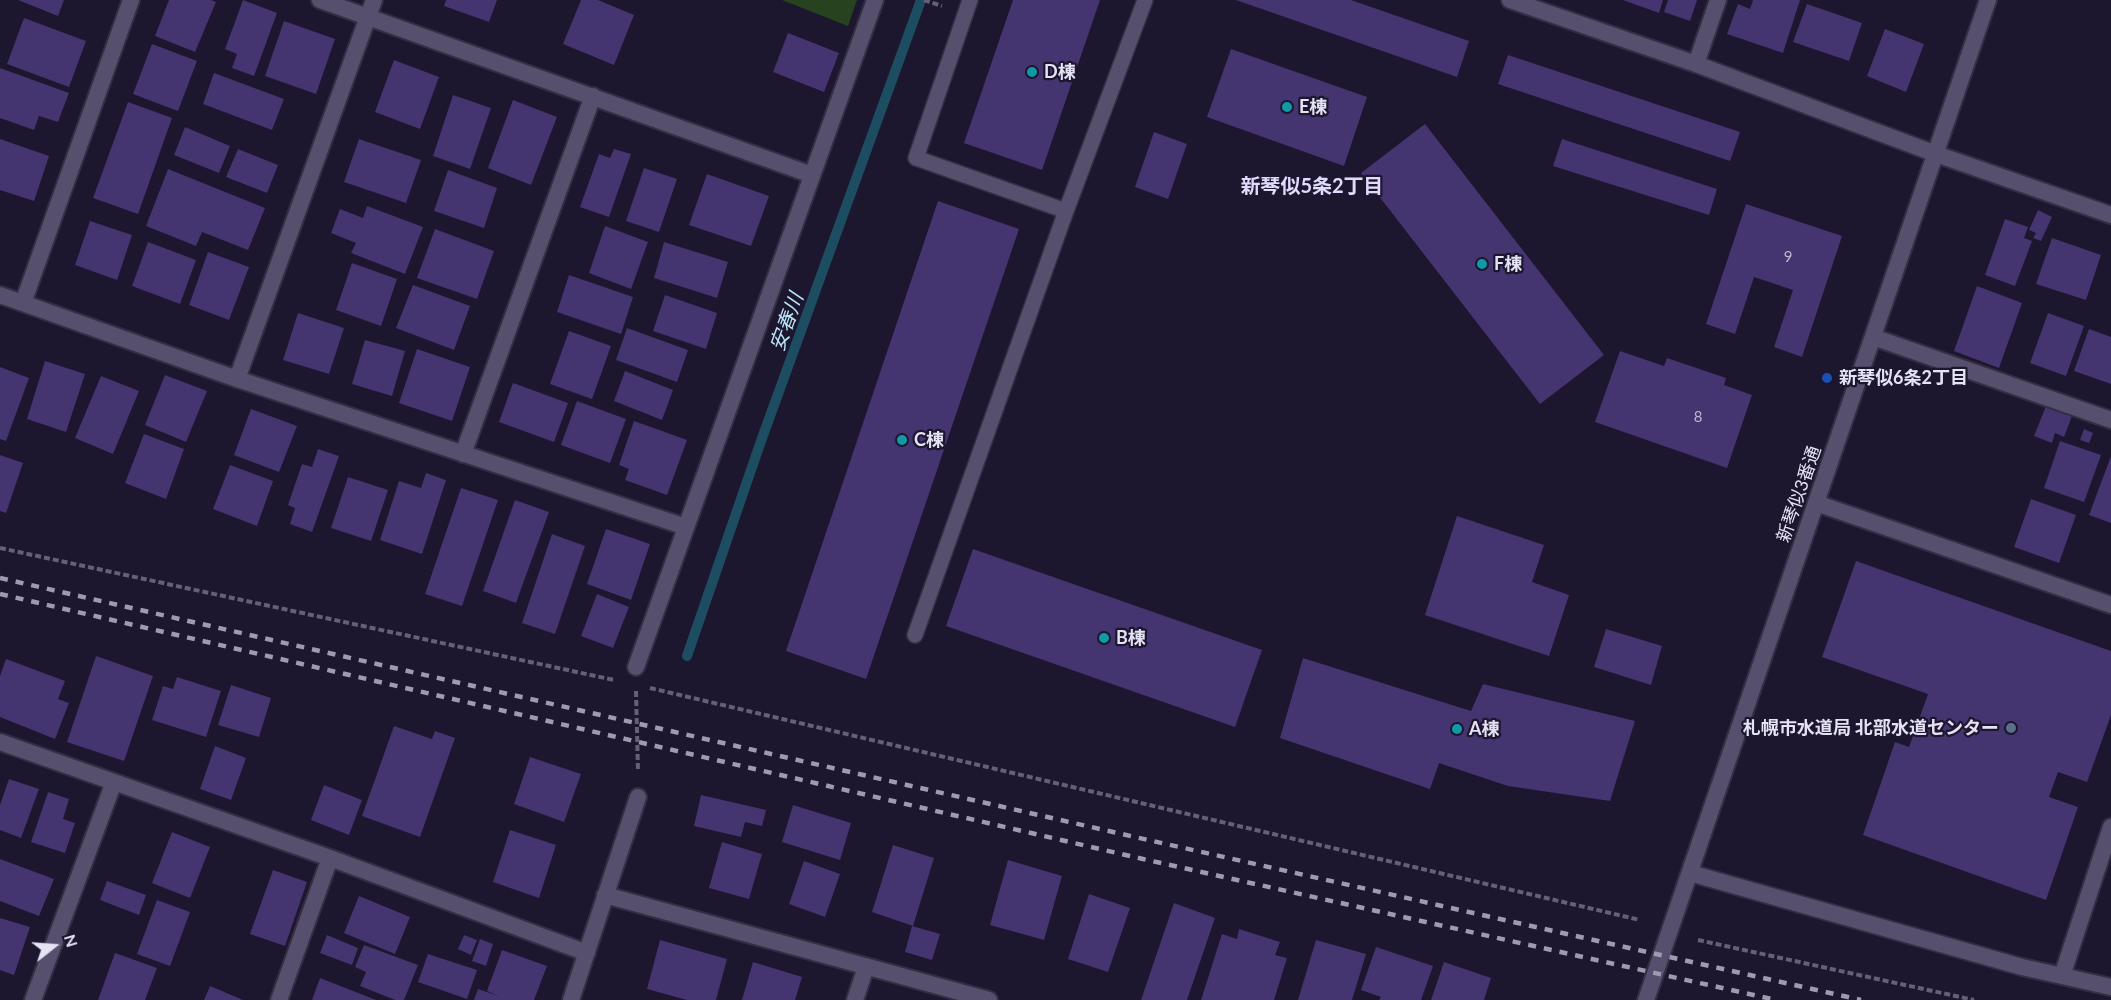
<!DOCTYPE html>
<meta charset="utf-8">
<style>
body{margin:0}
#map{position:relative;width:2111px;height:1000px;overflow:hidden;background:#1c162f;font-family:Lato,sans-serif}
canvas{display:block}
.north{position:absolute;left:24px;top:916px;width:60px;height:60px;-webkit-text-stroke:4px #1c162f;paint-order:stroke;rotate:73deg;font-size:16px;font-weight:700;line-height:24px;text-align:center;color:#e5e2f4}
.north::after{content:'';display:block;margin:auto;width:21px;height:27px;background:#e5e2f4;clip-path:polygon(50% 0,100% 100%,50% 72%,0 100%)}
</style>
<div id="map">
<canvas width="2111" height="1000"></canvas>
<div class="north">N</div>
</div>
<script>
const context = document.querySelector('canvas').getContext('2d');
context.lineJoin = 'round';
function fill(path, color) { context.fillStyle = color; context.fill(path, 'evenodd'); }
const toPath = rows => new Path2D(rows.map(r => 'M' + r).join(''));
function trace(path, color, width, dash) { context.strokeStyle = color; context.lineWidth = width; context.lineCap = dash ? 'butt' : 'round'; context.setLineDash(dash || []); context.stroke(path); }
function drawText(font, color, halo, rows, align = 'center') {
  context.font = font + ' Lato,"Noto Sans JP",sans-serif'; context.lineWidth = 4.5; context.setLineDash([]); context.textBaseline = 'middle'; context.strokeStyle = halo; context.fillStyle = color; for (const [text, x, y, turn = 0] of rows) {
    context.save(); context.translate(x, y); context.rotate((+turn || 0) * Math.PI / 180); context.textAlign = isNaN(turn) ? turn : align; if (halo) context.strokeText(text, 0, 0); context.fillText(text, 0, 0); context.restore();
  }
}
fill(toPath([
 [782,0,857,0,848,26]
]), '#27421e');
trace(toPath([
 [687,656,761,441,921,0]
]), '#1d4d60', 10);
fill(toPath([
 [18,0,64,0,58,16],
 [169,0,211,0,216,2,195,52,155,36],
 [243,0,277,13,254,76,232,68,237,54,225,49],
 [446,0,497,0,489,22,444,6],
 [581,0,598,0,634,15,614,65,563,44],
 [1013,0,1100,0,1042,170,964,143],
 [1236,0,1351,0,1469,41,1457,77],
 [1623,0,1663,0,1659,13],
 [1668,0,1697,0,1690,21,1664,12],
 [1753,0,1800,0,1783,53,1727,34,1738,4,1750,9],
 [1807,4,1862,23,1849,61,1793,42],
 [24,18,86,41,69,87,7,64],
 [284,21,335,39,316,94,265,76],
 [1885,29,1924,44,1906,92,1867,76],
 [788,33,839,53,824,92,773,72],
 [152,44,197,61,178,111,133,94],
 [1231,49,1367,97,1344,166,1207,117],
 [1508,55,1740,132,1730,161,1498,84],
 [394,60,439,77,420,129,375,112],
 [0,68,69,93,58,122,39,116,34,130,0,118],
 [214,73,284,99,272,130,203,104],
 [453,95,491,108,470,169,433,156],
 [513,100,557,117,531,185,488,168],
 [128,102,172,118,138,214,93,198],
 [1425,124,1604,355,1540,404,1361,173],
 [185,127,230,146,219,173,174,155],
 [1154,132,1187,144,1168,199,1135,187],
 [0,139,49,156,34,201,0,190],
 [359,139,421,160,406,203,344,182],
 [1562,139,1717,189,1709,215,1553,166],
 [238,149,278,165,267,193,226,177],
 [614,149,631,154,609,217,580,207,599,154,610,158],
 [644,168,677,179,659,232,626,221],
 [168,169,265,208,248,250,202,232,196,246,146,226],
 [448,170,497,188,484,228,434,211],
 [707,174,769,196,751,246,689,225],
 [938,201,1019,229,866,679,786,651],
 [1746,204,1842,236,1802,357,1774,347,1793,290,1754,277,1735,334,1706,324],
 [367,206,423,227,405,274,351,253,356,243,331,233,340,209,363,218],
 [2038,210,2052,217,2041,241,2033,238,2036,233,2029,230],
 [2005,219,2028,227,2024,238,2032,241,2015,286,1985,275],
 [90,221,132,235,117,280,75,265],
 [605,226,648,242,631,289,589,273],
 [435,229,494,251,477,299,417,278],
 [2052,238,2101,255,2086,300,2036,284],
 [148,242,196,260,180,304,132,286],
 [664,242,728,262,717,298,654,278],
 [208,252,249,267,229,320,189,305],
 [352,263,397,279,381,326,336,310],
 [569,275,633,297,621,334,557,312],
 [413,285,470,306,454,350,396,328],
 [1977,286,2022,303,1999,368,1954,351],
 [665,295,717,313,706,349,653,331],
 [298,313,344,328,329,374,283,360],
 [2048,313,2084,326,2066,376,2030,363],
 [627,328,688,350,677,382,616,360],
 [2089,329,2111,337,2111,384,2074,371],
 [569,331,611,346,592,399,550,384],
 [365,340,405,351,392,396,352,384],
 [417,349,470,367,452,421,399,403],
 [1620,351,1664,366,1667,358,1726,378,1724,385,1752,395,1727,468,1595,422],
 [45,361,85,374,66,432,27,419],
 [0,367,29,378,6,441,0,439],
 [625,371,673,390,662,420,614,401],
 [165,375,207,391,186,442,145,425],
 [101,376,139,391,113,454,75,438],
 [513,383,568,403,554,442,499,422],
 [577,401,626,419,610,463,561,445],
 [2046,406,2072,416,2064,437,2055,433,2052,443,2034,436],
 [251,409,297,426,279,472,234,455],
 [634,421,687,440,667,495,625,480,629,469,619,465],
 [2084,429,2093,433,2089,443,2080,440],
 [144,434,184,449,166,499,125,483],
 [2060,441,2101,455,2084,502,2044,488],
 [318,449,339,456,312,532,290,524,295,508,288,505,302,464,312,467],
 [0,455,23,463,6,513,0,511],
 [2111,456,2111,523,2089,515],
 [230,465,273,481,257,526,213,509],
 [426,473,446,480,422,554,380,540,399,481,421,488],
 [348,477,388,490,371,541,331,528],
 [461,488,498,500,462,606,425,594],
 [2031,499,2076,515,2059,563,2014,547],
 [515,500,549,512,516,603,483,591],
 [1457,516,1544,545,1532,582,1569,595,1549,656,1425,615],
 [606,529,650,544,631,600,587,584],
 [552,534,585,546,555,634,522,623],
 [973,549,1262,650,1235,727,946,626],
 [1856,561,2111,651,2111,715,2087,782,2058,772,2049,797,2078,807,2046,900,1863,835,1895,742,1909,747,1928,694,1822,657],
 [597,594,629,607,613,648,581,636],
 [1606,629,1662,646,1651,685,1594,667],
 [96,656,153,676,124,761,67,742],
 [1303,658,1471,711,1483,684,1635,721,1610,801,1508,786,1439,763,1430,789,1280,738],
 [6,659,65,681,58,699,69,703,55,739,0,717,0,676],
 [177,677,221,691,206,737,152,720,163,686,173,689],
 [231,685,271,698,259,737,218,725],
 [394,726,432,739,435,731,455,738,420,837,362,816],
 [215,746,246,758,231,800,200,789],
 [530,757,581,774,564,822,514,804],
 [9,779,39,789,21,838,0,830,0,805],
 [324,785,362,800,349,835,311,820],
 [48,792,69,799,63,819,75,823,65,853,31,842],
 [701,795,766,810,762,826,745,822,741,837,694,826],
 [793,805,851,823,840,860,782,842],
 [510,830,556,845,539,898,493,882],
 [172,832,210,847,190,898,152,883],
 [722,842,762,854,749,899,709,888],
 [893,845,934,858,913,926,872,912],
 [0,859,54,879,39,916,0,901],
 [1008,860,1062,876,1044,940,990,925],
 [804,861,840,874,825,917,789,904],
 [273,870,307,882,285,946,250,934],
 [107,881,146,895,139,915,100,900],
 [1089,894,1130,908,1108,972,1068,959],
 [359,896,410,917,395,954,344,933],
 [157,900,190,912,170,966,137,954],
 [1174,903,1215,918,1187,1000,1141,1000],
 [0,918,30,927,14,975,0,970],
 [912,926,940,934,932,960,905,952],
 [1239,929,1280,942,1275,955,1287,958,1274,1000,1201,1000,1222,934,1237,939],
 [327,935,358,948,352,965,320,953],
 [464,935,477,940,471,955,458,949],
 [480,939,493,944,486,966,472,961],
 [660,940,727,959,716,1000,687,1000,647,989],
 [1316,940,1366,954,1352,1000,1298,1000],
 [364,945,418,965,404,1000,395,1000,360,986,366,972,355,967],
 [1376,947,1433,966,1421,1000,1379,1000,1381,997,1361,990],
 [502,950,547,966,534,1000,474,1000,478,989,499,996,487,991],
 [115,953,157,968,145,1000,98,1000],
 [428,954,477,970,467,999,418,982],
 [753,962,802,977,795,1000,742,1000],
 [1444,962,1491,978,1484,1000,1431,1000],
 [320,978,376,1000,312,1000],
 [210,986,243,1000,204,1000]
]), '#443470');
const service = toPath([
 [1066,211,1145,0],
 [915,635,1066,211,916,158,970,0]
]);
const minor = toPath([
 [320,0,812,175],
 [1510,0,1696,64,1936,154,2111,215],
 [1696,64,1718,0],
 [0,295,237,379,686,527],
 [23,303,131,0],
 [1873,337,2111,420],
 [237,379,374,0],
 [463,454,593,96],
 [1816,503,2111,605],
 [636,667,875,0],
 [0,742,330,858,587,953],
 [1690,873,2022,967,2111,987],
 [605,895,989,1000],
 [2062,976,2111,827],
 [33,1000,114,782],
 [279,1000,330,858],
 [571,1000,638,797],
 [855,1000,866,967]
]);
const tertiary = toPath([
 [1646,1000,1988,0]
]);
trace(service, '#332f42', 18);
trace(minor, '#332f42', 20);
trace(tertiary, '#332f42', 20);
trace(toPath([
 [924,0,942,6],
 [0,548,614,680],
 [650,688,1640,920],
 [636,691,638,771],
 [1698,940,1974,1000]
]), '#656076', 4, [6, 3]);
trace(service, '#56506e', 15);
trace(minor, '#56506e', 16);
trace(tertiary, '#56506e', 16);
trace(toPath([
 [0,578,1135,837,1861,1000],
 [0,594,1143,859,1776,1000]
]), '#9f9baf', 4.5, [8, 8]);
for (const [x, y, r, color] of [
 [1032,72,6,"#0f9aa8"],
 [1287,107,6,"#0f9aa8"],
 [1482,264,6,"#0f9aa8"],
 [1827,378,6,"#1a4fb4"],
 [902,440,6,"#0f9aa8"],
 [1104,638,6,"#0f9aa8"],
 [2011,728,6,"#5c6f8a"],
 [1457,729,6,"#0f9aa8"]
]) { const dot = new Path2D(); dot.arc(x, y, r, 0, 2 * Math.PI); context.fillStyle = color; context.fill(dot); trace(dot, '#1c162f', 2); }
drawText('15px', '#bdb6d3', null, [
 ["9",1788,257],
 ["8",1698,417]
]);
drawText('bold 18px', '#e5e2f4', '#1c162f', [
 ["D棟",1044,72],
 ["E棟",1299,107],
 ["F棟",1494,264],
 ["新琴似6条2丁目",1839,378],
 ["C棟",914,440],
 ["B棟",1116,638],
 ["札幌市水道局 北部水道センター",1999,728,"right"],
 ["A棟",1469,729]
], 'left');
drawText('18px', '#e5e2f4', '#1c162f', [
 ["新琴似3番通",1799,494,-71]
]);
drawText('bold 20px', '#e0dafd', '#1c162f', [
 ["新琴似5条2丁目",1312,187]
]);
drawText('italic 20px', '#bae6f9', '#1c162f', [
 ["安春川",787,322,-70]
]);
</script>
